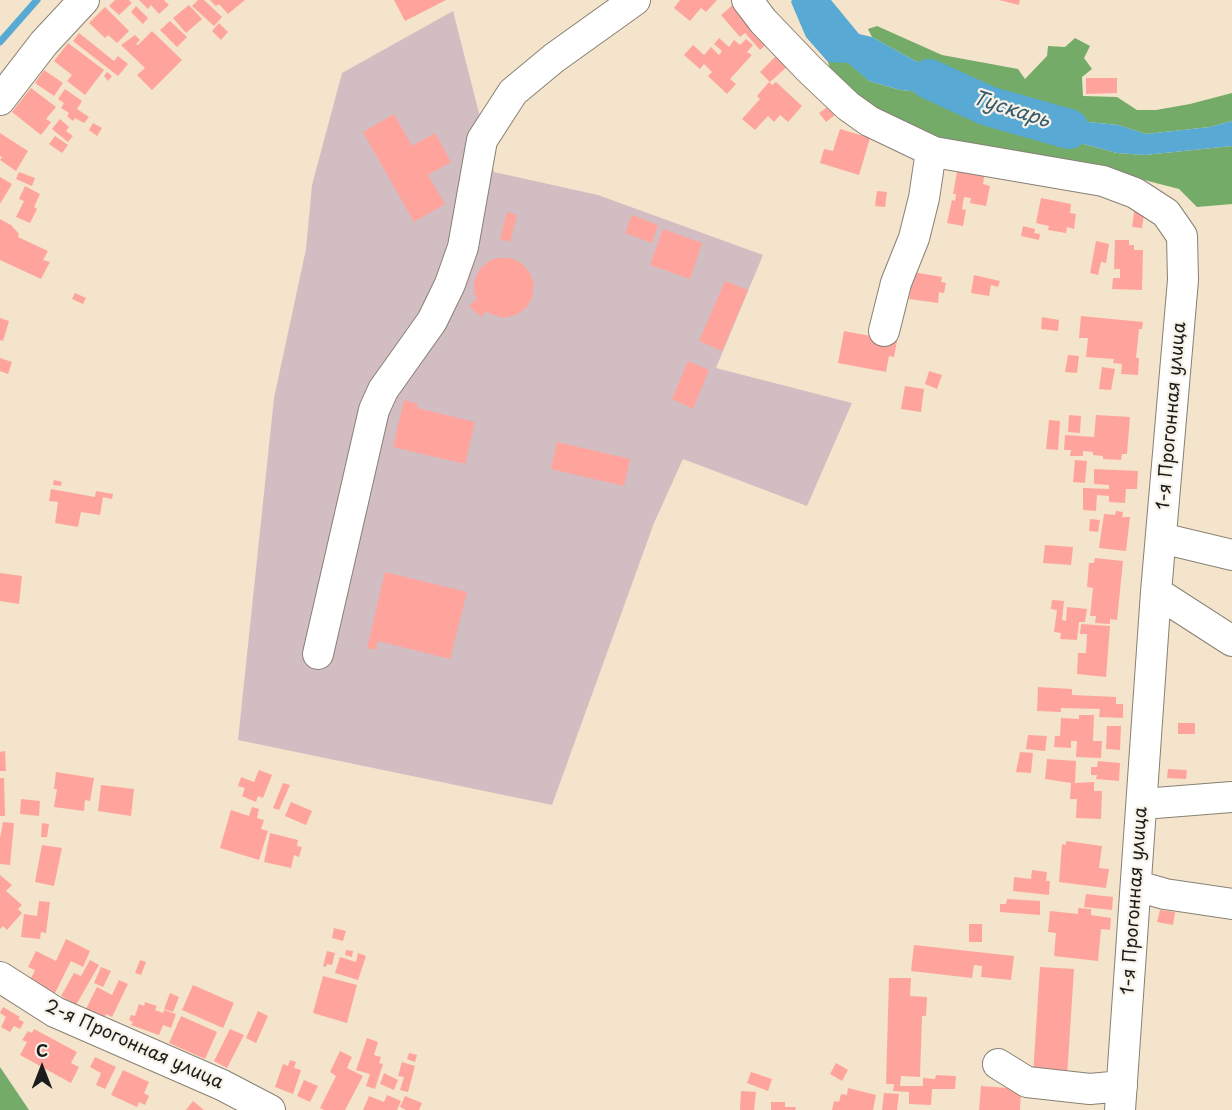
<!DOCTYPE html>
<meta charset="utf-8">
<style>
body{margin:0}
#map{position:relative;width:1232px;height:1110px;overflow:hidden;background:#f3e4cb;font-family:"Playpen Sans",sans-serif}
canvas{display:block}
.north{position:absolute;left:12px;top:1038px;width:60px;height:60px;-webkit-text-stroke:4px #f7f3e8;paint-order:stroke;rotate:0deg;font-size:16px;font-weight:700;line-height:24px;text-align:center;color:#1c1c1c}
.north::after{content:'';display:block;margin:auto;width:21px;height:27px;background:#1c1c1c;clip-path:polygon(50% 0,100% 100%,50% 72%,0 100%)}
</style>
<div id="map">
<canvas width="1232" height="1110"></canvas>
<div class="north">С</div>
</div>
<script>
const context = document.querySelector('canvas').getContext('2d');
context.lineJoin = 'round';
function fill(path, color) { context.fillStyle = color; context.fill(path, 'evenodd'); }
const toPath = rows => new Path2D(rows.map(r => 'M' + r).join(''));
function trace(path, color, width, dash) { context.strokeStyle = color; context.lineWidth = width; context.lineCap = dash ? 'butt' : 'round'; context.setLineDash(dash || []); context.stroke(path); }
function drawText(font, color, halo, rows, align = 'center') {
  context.font = font + ' "Playpen Sans",sans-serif'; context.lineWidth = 4.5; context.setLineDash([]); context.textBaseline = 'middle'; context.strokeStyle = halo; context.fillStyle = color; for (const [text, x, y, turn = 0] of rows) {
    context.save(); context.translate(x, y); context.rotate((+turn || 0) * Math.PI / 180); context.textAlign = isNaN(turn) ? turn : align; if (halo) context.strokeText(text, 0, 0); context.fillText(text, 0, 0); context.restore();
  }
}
fill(toPath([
 [453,11,494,172,598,195,763,255,716,368,852,403,807,506,683,459,654,523,552,805,238,740,274,398,306,249,312,185,342,73]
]), '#d2bec2');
fill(toPath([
 [877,26,942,55,1018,69,1025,79,1047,56,1048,46,1065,47,1075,38,1090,46,1084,58,1092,69,1082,77,1083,96,1117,97,1137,110,1156,110,1190,104,1232,93,1232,121,1210,127,1146,134,1118,125,1019,115,979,102,952,81,872,37,868,29],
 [828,62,848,62,869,81,900,90,931,93,993,128,1050,135,1117,153,1145,155,1232,146,1232,204,1197,207,1179,189,1121,174,941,140,904,127,835,84],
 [0,1067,29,1110,0,1110]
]), '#74ab68');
fill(toPath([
 [792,0,831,0,859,34,872,37,952,81,979,102,988,106,1019,115,1118,125,1146,134,1210,127,1232,121,1232,146,1145,155,1117,153,1050,135,993,128,931,93,900,90,869,81,848,63,828,62,806,37,791,2]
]), '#58a9d3');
trace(toPath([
 [0,42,37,0]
]), '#58a9d3', 7);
trace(toPath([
 [929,79,988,106,1069,129]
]), '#58a9d3', 40);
fill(toPath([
 [115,0,129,0,132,3,119,15,109,6],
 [139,0,164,0,169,5,159,14,151,5,148,9],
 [198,0,204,0,222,17,214,26,192,6],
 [210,0,245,0,228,14,219,4,216,6],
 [394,0,446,0,405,21],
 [680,0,717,0,706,12,701,8,690,21,674,8],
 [999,0,1020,0,1019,5],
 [735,3,768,43,760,50,745,33,740,37,721,15],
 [189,5,202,19,186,33,173,18],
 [136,6,148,18,143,24,131,12],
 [105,7,129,31,117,43,108,35,105,38,89,23],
 [170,21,187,37,177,47,160,30],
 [219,23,228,32,221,40,212,31],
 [152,31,182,60,152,90,137,75,145,68,121,45,135,35,140,40,136,44,138,45],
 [79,33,114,61,118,56,128,64,118,76,73,41],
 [719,38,729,47,734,40,740,45,746,39,753,45,747,52,752,55,730,79,736,84,727,94,708,76,712,72,704,64,700,69,684,55,693,45,704,55,711,47,719,55,722,51,714,44],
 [68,43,104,70,85,95,67,81,72,75,54,61],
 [778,54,789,65,770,82,760,72],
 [44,70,63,83,54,96,35,83],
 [107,72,112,76,108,81,104,76],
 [1086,78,1117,78,1117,93,1086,94],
 [769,82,772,85,776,82,802,106,788,122,780,115,774,122,768,116,755,130,742,119,760,99,757,96],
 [31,88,56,107,46,119,51,122,41,135,12,112],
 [65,89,82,101,77,109,89,117,84,123,75,118,73,121,67,116,69,113,61,108,64,103,58,99],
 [829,106,836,114,826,122,819,113],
 [394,114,412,146,435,133,451,162,428,175,445,204,414,222,363,132],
 [60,119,69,127,66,131,73,136,68,142,52,129],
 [93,123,102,128,97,136,89,130],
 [840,129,870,138,859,175,820,163,824,149,833,151],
 [0,133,28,151,16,171,0,160,2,157,0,156],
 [55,136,68,145,62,153,49,144],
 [958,166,985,171,983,184,990,186,986,206,970,203,971,198,964,197,962,209,966,210,963,226,947,223,952,200,955,201,956,194,953,194],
 [19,172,35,178,32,186,16,179],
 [0,177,12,184,0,204],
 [25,186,40,194,34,207,37,209,30,223,16,217,24,201,19,199],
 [877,191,887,192,885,207,875,206],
 [1041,198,1071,204,1070,213,1076,214,1074,229,1067,227,1066,233,1048,230,1049,226,1036,223],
 [1135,206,1145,207,1142,228,1132,227],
 [507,212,517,215,510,242,500,239],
 [632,215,658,225,652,243,625,233],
 [0,219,11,225,19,234,18,237,48,251,43,260,50,262,41,279,0,260],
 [1023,226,1035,229,1034,233,1040,234,1039,240,1021,236],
 [663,229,702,243,690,279,650,265],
 [1115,240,1129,240,1129,245,1134,245,1134,250,1143,250,1142,290,1112,289,1113,278,1120,278,1120,269,1114,269],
 [1096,241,1109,244,1106,263,1101,262,1098,275,1090,273],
 [497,258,510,258,520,262,530,273,534,284,532,298,526,308,516,315,503,318,490,314,486,311,481,317,469,306,477,299,474,293,474,281,480,269,489,261],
 [913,272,942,277,941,282,946,283,944,293,939,292,938,303,909,299],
 [974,275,1000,281,998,287,991,285,989,296,971,293],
 [725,281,748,290,722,351,699,341],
 [75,293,86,298,83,304,72,299],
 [1081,316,1143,322,1142,329,1139,329,1136,358,1139,358,1138,375,1121,374,1122,364,1113,363,1114,359,1086,357,1088,338,1079,338],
 [1042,317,1059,320,1058,331,1041,329],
 [0,318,9,321,3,341,0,340],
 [844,331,897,341,894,357,889,356,886,372,838,363],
 [1068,355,1079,356,1077,373,1065,372],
 [0,358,12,362,8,374,0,371],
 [688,361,709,370,693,409,672,399],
 [1102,367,1115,369,1111,390,1099,389],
 [929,371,942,375,937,389,925,384],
 [905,386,924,389,921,412,901,409],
 [404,400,418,404,417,408,475,422,465,464,393,447],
 [1069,415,1081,416,1080,433,1068,432],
 [1096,415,1130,417,1127,454,1122,454,1121,460,1103,459,1103,456,1093,455,1093,452,1083,451,1083,456,1070,456,1071,450,1064,450,1065,435,1094,437],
 [1049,420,1060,421,1058,450,1046,449],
 [557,442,630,459,624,486,551,469],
 [1075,460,1087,461,1085,483,1073,482],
 [1094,469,1138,471,1137,489,1126,489,1125,503,1109,502,1109,496,1097,495,1096,511,1083,510,1083,488,1109,489,1109,485,1094,484],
 [54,480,62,482,61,486,53,485],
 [51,489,95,497,96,491,113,494,112,499,103,497,100,515,81,512,78,527,55,523,58,502,49,501],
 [1116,511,1123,512,1122,517,1130,517,1126,551,1099,548,1104,514,1115,515],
 [1090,519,1100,520,1098,532,1089,531],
 [1045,545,1073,547,1071,565,1043,563],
 [1095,558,1123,561,1117,620,1110,619,1110,624,1095,623,1096,616,1090,616,1093,588,1087,587,1089,563,1094,563],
 [385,572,467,592,450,659,378,641,376,650,367,648],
 [0,573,22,576,19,604,0,601],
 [1052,600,1064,601,1062,620,1066,621,1067,607,1087,609,1085,622,1079,622,1077,640,1060,639,1061,633,1054,632,1057,610,1051,609],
 [1081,624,1110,626,1106,677,1077,674,1078,653,1086,653,1087,634,1080,634],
 [1038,687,1072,689,1072,695,1116,697,1116,704,1123,704,1123,718,1099,717,1100,709,1061,708,1061,712,1037,711],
 [1079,715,1094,715,1093,741,1102,741,1101,758,1076,757,1077,741,1071,741,1071,748,1054,747,1055,736,1060,736,1061,718,1079,719],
 [1178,723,1195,723,1195,734,1178,734],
 [1107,726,1121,726,1120,750,1106,749],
 [1028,735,1047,736,1045,751,1026,749],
 [5,751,6,771,0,771,0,752],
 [1020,752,1033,753,1031,773,1016,772],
 [1047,759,1076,761,1075,783,1094,782,1094,791,1102,791,1101,819,1076,818,1077,799,1070,799,1071,783,1045,779],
 [1098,761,1120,763,1119,781,1096,779,1097,775,1091,775,1091,767,1097,767],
 [1168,769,1187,770,1186,779,1167,778],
 [259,770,272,775,263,798,258,796,256,802,242,796,245,788,238,786,241,777,254,782],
 [56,772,94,778,90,801,85,800,84,811,54,807,57,789,54,789],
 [0,778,4,778,5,816,0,816],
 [283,783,290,785,279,810,273,808],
 [101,785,134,789,131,816,98,811],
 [21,799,40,801,39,816,20,814],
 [291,802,312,811,306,825,285,816],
 [252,807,259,809,257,818,264,820,261,829,268,831,259,860,220,848,231,810,249,816],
 [3,822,14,823,10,865,0,864,0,838],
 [42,823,49,824,47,837,41,837],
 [270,833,298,840,297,846,302,847,299,857,294,855,291,868,264,862],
 [1066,841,1102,846,1099,868,1109,869,1106,888,1059,882,1062,844,1066,845],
 [42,845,62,848,54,886,35,882],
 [1032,870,1047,872,1046,881,1050,881,1049,895,1013,891,1014,877,1031,879],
 [0,875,12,885,6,891,22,905,18,909,22,913,7,930,3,926,0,929],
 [1086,894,1113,897,1112,910,1084,907],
 [1007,899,1040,901,1040,915,1000,912,1000,904,1006,904],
 [39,901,50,902,46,933,41,932,40,939,21,937,24,914,37,916],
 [1078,908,1091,909,1091,915,1111,918,1110,930,1101,929,1098,961,1054,956,1056,933,1048,932,1050,911,1078,914],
 [1160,910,1175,912,1173,925,1157,922],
 [969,924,982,924,982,942,969,942],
 [334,928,346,931,343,941,332,938],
 [66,939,90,951,83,967,71,961,55,993,30,980,35,970,28,967,36,951,56,961],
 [914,945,1014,956,1011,980,981,977,982,966,974,965,972,978,911,971],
 [346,950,353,951,352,957,345,955],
 [327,951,335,953,332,965,327,964,326,967,323,966],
 [358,953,366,956,358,980,335,973,340,957,356,962],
 [90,960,99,965,76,1005,61,996,74,973,81,976],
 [140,960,146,962,141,975,135,973],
 [101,967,111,971,103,987,94,983],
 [1040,967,1074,969,1067,1077,1033,1075],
 [323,976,357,985,347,1023,313,1013],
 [889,978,911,978,910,996,927,997,926,1016,922,1016,920,1077,901,1076,900,1086,923,1086,923,1078,935,1079,936,1075,956,1076,955,1089,932,1089,931,1105,909,1104,909,1092,893,1091,894,1084,886,1084],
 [119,980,128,984,112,1017,106,1014,104,1018,86,1009,97,987,112,995],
 [193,985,234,1003,223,1028,182,1010],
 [170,993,179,997,173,1012,164,1009],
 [145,1002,157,1006,155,1010,163,1013,164,1010,176,1014,171,1028,163,1025,159,1035,131,1025,133,1022,129,1020,131,1015,135,1016,139,1004,144,1006],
 [3,1007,20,1017,18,1019,24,1022,20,1029,14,1026,10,1032,1,1027,6,1017,0,1013],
 [258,1011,268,1016,256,1043,246,1038],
 [181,1016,217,1032,205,1059,169,1043],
 [34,1029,77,1052,71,1063,79,1067,71,1083,20,1055,27,1042,22,1040,28,1031,32,1033],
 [230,1029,244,1035,227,1068,214,1061],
 [367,1038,378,1042,374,1055,381,1057,379,1063,383,1064,375,1089,366,1086,370,1074,356,1070],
 [340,1051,352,1057,347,1068,363,1076,345,1110,324,1110,320,1108,336,1076,330,1072],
 [409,1053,417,1055,415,1062,407,1059],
 [95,1057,116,1067,105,1089,96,1085,101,1073,90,1067],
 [290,1060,296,1062,294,1068,301,1070,293,1094,275,1087,283,1064,288,1066],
 [402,1062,415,1066,408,1092,400,1090,404,1077,398,1076],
 [836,1063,848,1070,842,1081,830,1074],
 [123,1070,149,1082,144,1093,149,1096,145,1105,139,1102,137,1107,111,1095],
 [751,1072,772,1079,768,1091,747,1083],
 [384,1073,398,1080,394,1090,380,1084],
 [304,1080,318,1086,310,1102,297,1096],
 [981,1086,1021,1089,1020,1110,979,1110],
 [848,1088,876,1095,873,1110,832,1110,834,1101,839,1102,841,1094,847,1095],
 [741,1091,756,1092,754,1110,740,1110],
 [884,1093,899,1094,897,1110,882,1110],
 [387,1095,401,1101,397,1110,363,1110,369,1096,384,1102],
 [405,1096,422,1103,419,1110,406,1110,400,1107],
 [193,1101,204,1110,186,1110],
 [771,1102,785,1102,785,1107,796,1107,795,1110,771,1110]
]), '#ffa49d');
const minor = toPath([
 [747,0,763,21,809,69,848,106,869,121,934,152,1103,181,1135,193,1166,213,1182,236,1183,280,1156,592,1120,1110],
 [0,100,44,43,84,0],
 [884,331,896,283,914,238,924,198,931,151],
 [1161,538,1232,555],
 [1156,592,1232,641],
 [318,654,374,410,383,390,432,321,450,284,463,247,482,140,513,92,554,58,635,0],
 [1143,804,1232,797],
 [1137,886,1165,894,1232,904],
 [0,977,55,1012,222,1085,270,1110],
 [998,1064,1027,1082,1090,1089,1122,1086]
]);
trace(minor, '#888074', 32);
trace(minor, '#fff', 30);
drawText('18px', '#1c1c1c', '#f7f3e8', [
 ["1-я Прогонная улица",1172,416,-85],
 ["1-я Прогонная улица",1135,901,-86],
 ["2-я Прогонная улица",134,1045,24]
]);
drawText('italic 20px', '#375b6e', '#f7f3e8', [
 ["Тускарь",1011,110,18]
]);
</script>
